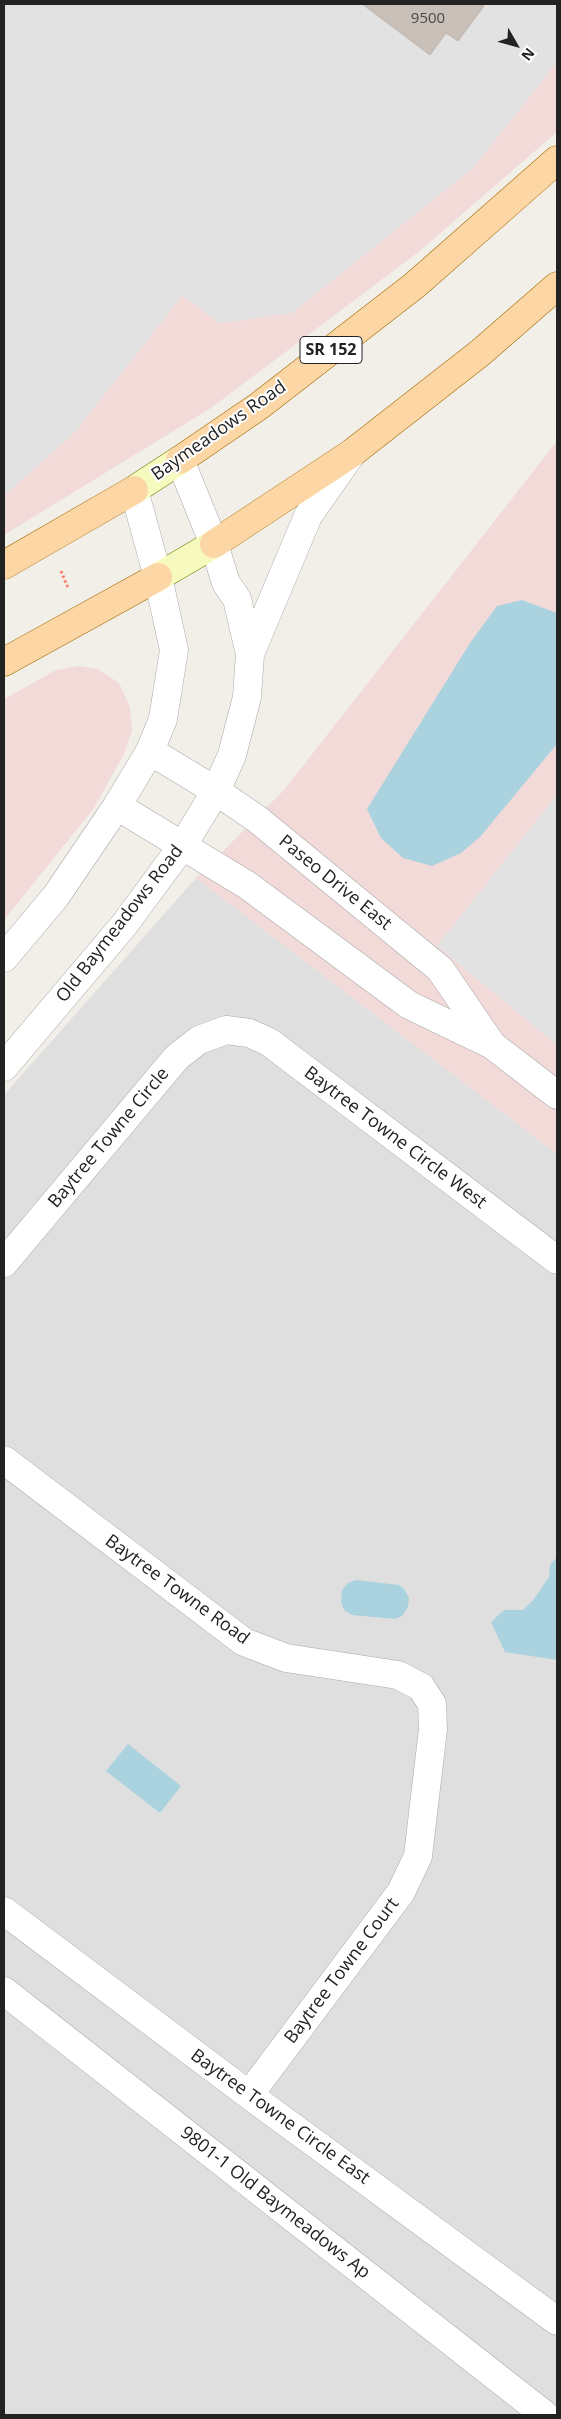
<!DOCTYPE html>
<style>
body{margin:0}
#map{position:relative;width:561px;height:2419px;overflow:hidden;background:#f2efe9;font-family:"Open Sans",sans-serif}
canvas{display:block}
.frame{position:absolute;inset:0;border:5px solid #222;pointer-events:none}
.north{position:absolute;left:491px;top:20px;width:50px;height:50px;-webkit-text-stroke:4px #fff;paint-order:stroke;rotate:128deg;font-size:14px;font-weight:700;line-height:20px;text-align:center;color:#222}
.north::after{content:'';display:block;margin:auto;width:18px;height:22px;background:#222;clip-path:polygon(50% 0,100% 100%,50% 72%,0 100%)}
</style>
<div id="map">
<canvas width="561" height="2419"></canvas>
<div class="frame"></div>
<div class="north">N</div>
</div>
<script>
const context = document.querySelector('canvas').getContext('2d');
context.lineJoin = 'round';
function fill(path, color) { context.fillStyle = color; context.fill(path, 'evenodd'); }
const toPath = rows => new Path2D(rows.map(r => 'M' + r).join(''));
function trace(path, color, width, dash) { context.strokeStyle = color; context.lineWidth = width; context.lineCap = dash ? 'butt' : 'round'; context.setLineDash(dash || []); context.stroke(path); }
function drawText(font, color, halo, rows, align = 'center') {
  context.font = font + ' "Open Sans",sans-serif'; context.lineWidth = 4; context.setLineDash([]); context.textBaseline = 'middle'; context.strokeStyle = halo; context.fillStyle = color; for (const [text, x, y, turn = 0] of rows) {
    context.save(); context.translate(x, y); context.rotate((+turn || 0) * Math.PI / 180); context.textAlign = isNaN(turn) ? turn : align; if (halo) context.strokeText(text, 0, 0); context.fillText(text, 0, 0); context.restore();
  }
}
fill(toPath([
 [196,878,557,1154,557,2415,4,2415,4,1095]
]), '#e0dfdf');
fill(toPath([
 [4,4,557,4,557,132,416,254,211,408,4,535],
 [557,441,557,1154,196,878,284,790],
 [79,666,98,669,119,683,130,707,132,730,124,754,94,808,4,920,4,699,56,670]
]), '#f2dad9');
fill(toPath([
 [4,4,557,4,557,62,474,167,292,313,220,323,182,296,75,432,4,496],
 [557,795,557,1045,437,946]
]), '#e2e2e2');
fill(toPath([
 [522,600,557,613,557,744,480,837,461,853,432,866,403,858,381,838,367,809,470,643,497,606],
 [557,1557,557,1660,505,1652,491,1622,504,1610,523,1610,534,1599,549,1577,550,1565],
 [356,1580,399,1585,405,1590,409,1598,408,1607,402,1616,395,1619,352,1615,344,1610,341,1602,342,1590,348,1583],
 [128,1744,181,1786,160,1813,106,1771]
]), '#aad3df');
const building = toPath([
 [362,4,481,4,484,6,458,41,446,33,430,55,362,4]
]);
fill(building, '#c7bfb8');
trace(building, '#c4b6ab', 1);
const minor = toPath([
 [150,751,216,791,257,819,440,969,492,1045],
 [117,806,247,885,409,1005,492,1045,557,1095],
 [4,1263,177,1057,199,1040,226,1030,249,1033,269,1042,557,1260],
 [4,1460,244,1642,286,1658,398,1675,421,1687,432,1704,433,1729,418,1856,401,1892,249,2095],
 [4,1911,249,2095,557,2321],
 [4,1991,545,2415]
]);
const tertiary = toPath([
 [250,654,308,516,352,453],
 [4,958,56,896,117,806,150,751,163,719,174,650,158,577,134,490],
 [4,1067,124,925,183,845,216,791,232,755,247,697,250,654,237,599,226,583,214,544,180,460]
]);
const secondary = toPath([
 [134,490,180,460],
 [158,577,214,544]
]);
const primary = toPath([
 [180,460,259,406,415,285,557,160],
 [214,544,352,453,480,353,557,286],
 [4,565,134,490],
 [4,662,158,577]
]);
trace(minor, '#a9a9a9', 29);
trace(tertiary, '#a9a9a9', 29);
trace(secondary, '#707d05', 29);
trace(primary, '#a06b00', 29);
trace(toPath([
 [61,571,68,588]
]), '#fa8072', 3, [2.5, 2.5]);
trace(minor, '#fff', 28);
trace(tertiary, '#fff', 28);
trace(secondary, '#f7fabf', 28);
trace(primary, '#fcd6a4', 28);
drawText('15px', '#4b4948', null, [
 ["9500",428,19]
]);
for (const [x, y, w] of [
 [331,350,62]
]) { const box = new Path2D(); box.roundRect(x - w / 2, y - 13.5, w, 27, 4); context.fillStyle = '#fff'; context.fill(box); trace(box, '#222', 1); }
drawText('bold 16px', '#222', null, [
 ["SR 152",331,350]
]);
drawText('18px', '#222', '#fff', [
 ["Baymeadows Road",219,431,-35],
 ["Paseo Drive East",335,883,39],
 ["Old Baymeadows Road",120,924,-52],
 ["Baytree Towne Circle",109,1138,-50],
 ["Baytree Towne Circle West",395,1138,37],
 ["Baytree Towne Road",177,1590,36],
 ["Baytree Towne Court",342,1971,-53],
 ["Baytree Towne Circle East",280,2117,36],
 ["9801-1 Old Baymeadows Ap",275,2203,38]
]);
</script>
